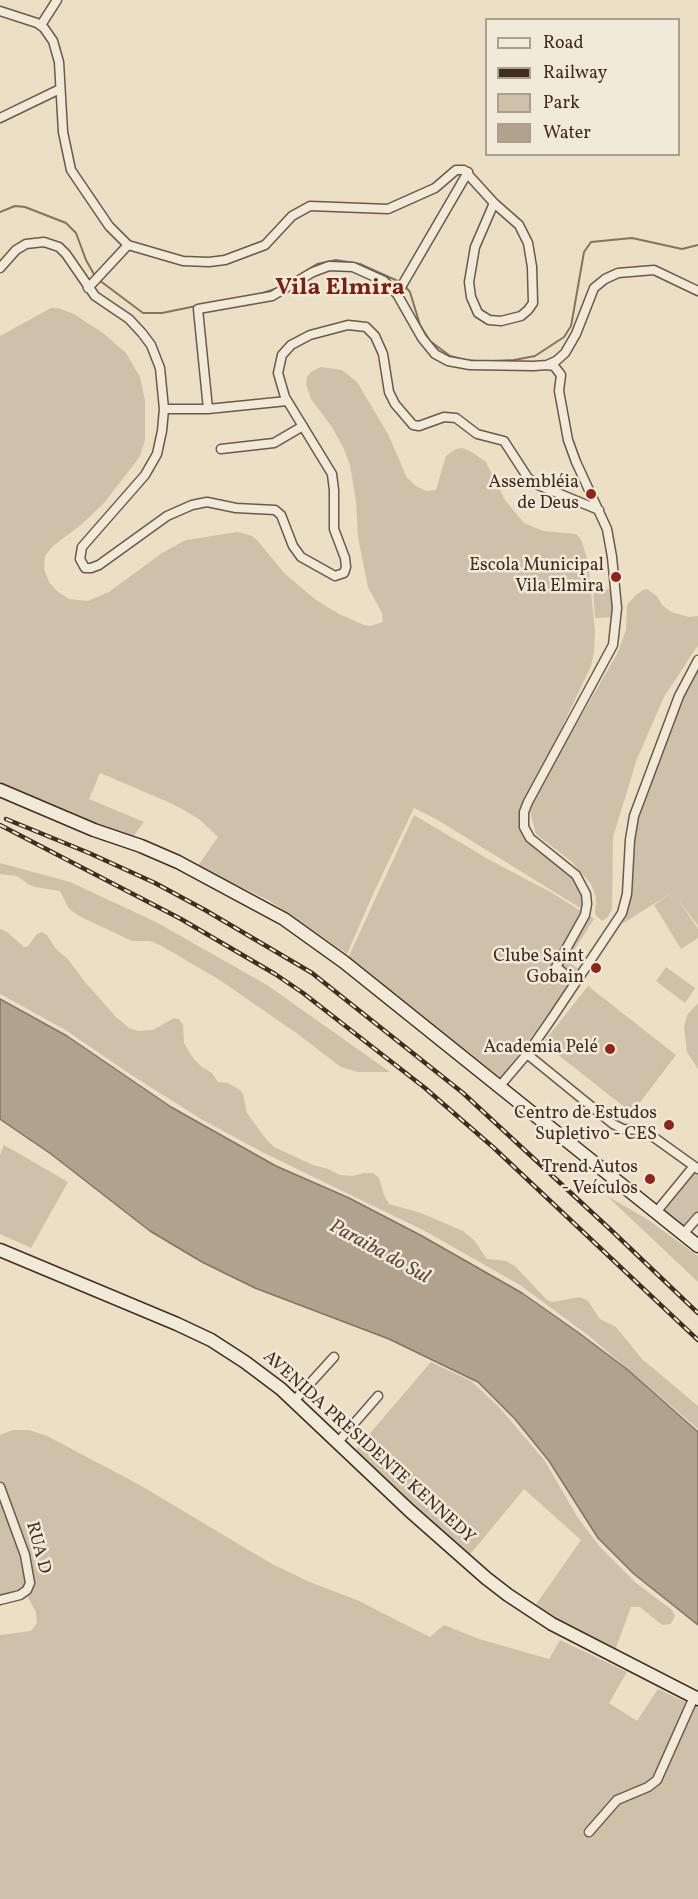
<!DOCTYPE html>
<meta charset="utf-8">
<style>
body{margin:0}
#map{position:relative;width:698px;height:1899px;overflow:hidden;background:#ebdfc5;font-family:Vollkorn,serif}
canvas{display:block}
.legend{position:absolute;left:485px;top:18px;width:195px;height:138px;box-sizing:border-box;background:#f2ead9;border:2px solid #ab9e8f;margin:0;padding:8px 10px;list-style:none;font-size:18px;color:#412c20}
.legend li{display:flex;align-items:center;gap:12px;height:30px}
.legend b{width:30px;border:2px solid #ab9e8f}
</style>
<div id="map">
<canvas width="698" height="1899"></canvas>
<ul class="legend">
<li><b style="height:8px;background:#f2ead9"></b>Road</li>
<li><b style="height:8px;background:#412c20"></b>Railway</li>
<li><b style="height:16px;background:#cec1a9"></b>Park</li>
<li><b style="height:16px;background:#b1a28d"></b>Water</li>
</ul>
</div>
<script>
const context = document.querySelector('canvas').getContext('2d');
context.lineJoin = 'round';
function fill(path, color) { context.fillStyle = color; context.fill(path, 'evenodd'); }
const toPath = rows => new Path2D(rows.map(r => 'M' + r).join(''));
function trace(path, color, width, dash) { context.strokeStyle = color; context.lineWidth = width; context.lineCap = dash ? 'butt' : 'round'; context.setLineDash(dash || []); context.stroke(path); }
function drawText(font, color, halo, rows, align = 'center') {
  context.font = font + ' Vollkorn,serif'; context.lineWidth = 5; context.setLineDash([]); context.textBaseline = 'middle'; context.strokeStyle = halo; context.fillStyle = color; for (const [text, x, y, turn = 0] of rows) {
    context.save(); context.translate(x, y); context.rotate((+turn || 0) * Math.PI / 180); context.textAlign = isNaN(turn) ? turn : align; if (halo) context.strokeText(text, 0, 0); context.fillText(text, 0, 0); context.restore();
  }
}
fill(toPath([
 [51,308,58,308,74,314,103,333,126,353,140,377,145,400,145,440,140,456,135,463,104,503,82,524,53,546,45,556,44,569,49,582,57,591,69,599,88,601,109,592,162,553,186,540,238,532,252,536,257,540,285,574,316,600,339,614,364,625,370,626,383,622,382,613,368,587,358,537,356,501,350,465,343,447,332,427,311,399,306,384,307,377,311,372,321,367,342,370,357,382,388,434,407,478,416,486,426,491,436,490,446,456,456,449,462,448,470,451,486,462,505,500,524,523,543,531,576,534,581,539,588,562,595,631,594,652,591,666,555,742,523,803,522,830,529,841,578,884,584,900,582,909,436,819,414,808,373,894,347,954,270,901,198,866,218,837,199,819,173,804,100,773,89,799,144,822,132,838,0,785,0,336],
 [613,589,614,617,595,618,593,590],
 [647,589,657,596,662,605,671,612,689,617,698,616,698,645,664,697,637,759,613,837,612,909,608,917,602,921,595,914,596,897,591,884,572,862,536,834,530,812,538,791,618,652,626,630,627,605,635,596,643,590],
 [698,667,698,926,677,897,698,929,698,938,681,949,654,905,674,891,622,924,627,912,629,900,633,829,679,702],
 [414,815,488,859,552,893,594,919,567,961,580,970,501,1078,348,958],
 [0,863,70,882,156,922,267,985,390,1072,358,1072,341,1067,295,1032,218,979,160,945,150,941,132,941,79,916,69,909,60,891,35,887,28,884,17,876,0,874],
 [0,929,7,932,24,947,28,946,37,934,42,932,47,935,56,949,67,958,85,982,116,1017,129,1028,138,1031,153,1030,174,1018,179,1019,183,1025,184,1043,193,1058,202,1067,212,1073,218,1082,228,1083,240,1090,243,1094,247,1113,266,1139,274,1147,313,1165,328,1169,340,1175,353,1176,364,1173,373,1173,379,1178,384,1195,389,1204,421,1213,463,1231,474,1240,487,1259,506,1261,515,1266,546,1299,552,1302,580,1297,588,1301,600,1319,616,1327,642,1359,698,1406,698,1429,589,1336,520,1285,425,1231,262,1152,201,1119,133,1076,64,1029,0,994],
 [666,967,695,988,685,1003,656,981],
 [588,986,676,1055,632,1113,543,1043],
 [698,1003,698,1069,687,1052,684,1027,687,1015],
 [4,1145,68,1182,31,1248,0,1234,0,1155],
 [695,1170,698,1173,698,1213,685,1229,663,1209],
 [607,1196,647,1219,698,1256,698,1282],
 [431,1362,471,1381,499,1407,545,1461,578,1518,600,1547,636,1583,672,1610,675,1616,671,1624,662,1625,640,1607,631,1607,615,1650,562,1624,535,1606,581,1540,524,1489,468,1557,355,1451],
 [13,1430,29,1430,47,1436,138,1484,272,1564,312,1583,357,1600,430,1637,444,1625,479,1639,549,1659,560,1640,627,1672,609,1703,637,1721,658,1689,698,1708,698,1899,0,1899,0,1635,31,1631,37,1623,36,1612,25,1592,0,1594,0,1435]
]), '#cec1a9');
const water = toPath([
 [0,999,67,1036,171,1107,276,1166,349,1198,422,1236,522,1293,579,1333,628,1370,698,1432,698,1625,634,1574,598,1538,549,1461,515,1419,478,1382,389,1339,255,1288,202,1262,150,1231,51,1154,0,1119,0,999]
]);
fill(water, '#b1a28d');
trace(water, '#847361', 1.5);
trace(toPath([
 [0,212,15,206,25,207,66,223,76,233,86,260,95,276],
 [293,279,317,264,336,260,360,264,400,282],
 [99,280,143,313,162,313,196,306],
 [405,286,410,292,420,325,430,341,450,356,465,360,477,361],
 [257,295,278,288],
 [492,361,514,360,535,356,564,337,571,326,573,315,584,252,591,242,632,238,682,249,698,245]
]), '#847361', 2);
const street = toPath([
 [0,11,37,23,44,28,53,41,59,62,63,132,71,170,109,226,128,245,183,261,209,262,225,260,265,245,292,216,310,206,388,209,435,188,456,170,464,170,494,203,519,225,528,243,532,267,533,303,528,310,521,316,501,321,489,320,478,313,471,297,469,282,475,247,494,203],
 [41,25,57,0],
 [0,118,60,89],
 [0,268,16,250,26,244,44,242,59,247,66,254,95,296,129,319,142,333,151,345,160,368,164,409,162,431,157,454,145,475,82,547,80,559,85,568,91,568,99,565,167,516,192,505,207,502,236,508,275,510,281,515,293,546,301,557,335,576,344,573,346,567,345,558,334,529,334,490,332,474,285,397,278,373,282,355,291,345,310,335,348,325,366,327,375,336,383,354,389,392,395,404,413,425,419,426,444,417,456,418,477,434,504,441,528,478,538,485,599,510],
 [88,288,128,245],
 [397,294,468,172],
 [547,365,554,366,561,375,559,391,568,440,576,462,607,529,612,557,617,608,613,645,528,802,524,812,524,827,530,838,576,875,586,894,587,904,585,915,556,967],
 [164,409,208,409,287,401],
 [208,409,198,309,272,296,313,272,329,266,353,267,384,281,397,294,422,338,435,354,448,361,470,365,534,366,547,365,556,361,565,353,576,334,594,288,605,279,618,273,654,270,698,291],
 [221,449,274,443,303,426],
 [560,970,575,983],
 [527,1054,613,1124,623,1129,639,1130,652,1136,698,1169],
 [499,1087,527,1054,552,1018,622,913,627,894,630,840,634,816,679,696,698,660],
 [657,1211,694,1166],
 [684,1233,698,1217],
 [294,1401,334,1357],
 [338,1442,378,1396],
 [0,1487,25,1555,30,1583,27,1590,20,1595,0,1600],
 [589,1832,617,1800,648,1787,657,1780,694,1697]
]);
const secondary = toPath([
 [0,790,94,830,141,846,178,862,284,919,344,962,698,1246],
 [0,1250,177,1324,211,1340,245,1362,281,1389,410,1511,486,1578,508,1595,552,1624,698,1699]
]);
trace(street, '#6c5949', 11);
trace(secondary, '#412c20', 15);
trace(street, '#f2ead9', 8);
trace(secondary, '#f2ead9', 12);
const rail = toPath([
 [6,819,89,853,155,883,205,910,312,973,463,1093,612,1231,698,1313],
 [0,825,181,919,275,974,303,993,425,1088,494,1148,698,1340]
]);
trace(rail, '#412c20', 4.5);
trace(rail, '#f2ead9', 2, [7]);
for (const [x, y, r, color] of [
 [591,494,6,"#8f2418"],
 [616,577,6,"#8f2418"],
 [596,968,6,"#8f2418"],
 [610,1049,6,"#8f2418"],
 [669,1125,6,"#8f2418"],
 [650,1179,6,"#8f2418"]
]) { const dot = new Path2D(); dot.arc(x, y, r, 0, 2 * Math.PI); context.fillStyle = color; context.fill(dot); trace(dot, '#f2ead9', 2); }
drawText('18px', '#412c20', '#f2ead9', [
 ["Assembléia",579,484],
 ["de Deus",579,505],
 ["Escola Municipal",604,567],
 ["Vila Elmira",604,588],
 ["Clube Saint",584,958],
 ["Gobain",584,979],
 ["Academia Pelé",598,1049],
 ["Centro de Estudos",657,1115],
 ["Supletivo - CES",657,1136],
 ["Trend Autos",638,1169],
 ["- Veículos",638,1190]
], 'right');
drawText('18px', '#412c20', '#f2ead9', [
 ["AVENIDA PRESIDENTE KENNEDY",368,1448,42],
 ["RUA D",37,1548,75]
]);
drawText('italic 20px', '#5d4a3b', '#f2ead9', [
 ["Paraiba do Sul",379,1253,29]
]);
drawText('bold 24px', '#7a1f14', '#f2ead9', [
 ["Vila Elmira",340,290]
]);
</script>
